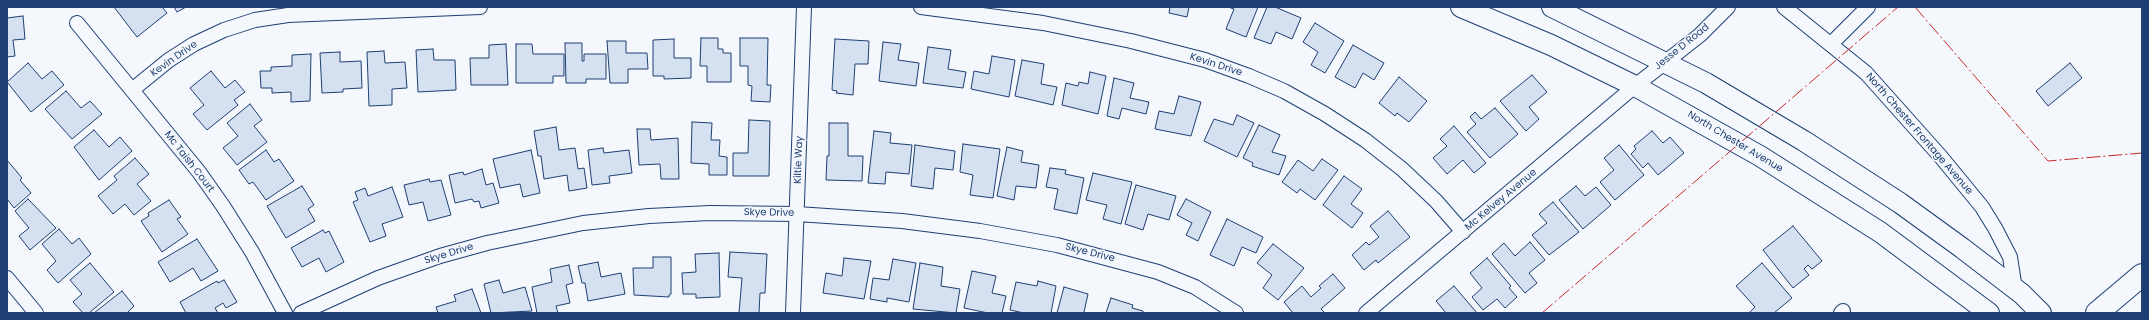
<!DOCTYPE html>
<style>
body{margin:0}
#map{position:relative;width:2149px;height:320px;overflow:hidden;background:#f4f7fb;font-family:Poppins,sans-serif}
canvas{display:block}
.frame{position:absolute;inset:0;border:8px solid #1d3f73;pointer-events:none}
</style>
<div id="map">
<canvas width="2149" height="320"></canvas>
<div class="frame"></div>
</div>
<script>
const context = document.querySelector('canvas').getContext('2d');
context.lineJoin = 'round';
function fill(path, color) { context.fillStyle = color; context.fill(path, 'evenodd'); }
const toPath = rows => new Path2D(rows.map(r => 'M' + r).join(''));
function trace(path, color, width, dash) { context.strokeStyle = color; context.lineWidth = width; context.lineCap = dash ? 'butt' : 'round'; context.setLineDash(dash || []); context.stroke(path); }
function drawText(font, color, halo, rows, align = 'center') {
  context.font = font + ' Poppins,sans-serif'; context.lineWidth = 3; context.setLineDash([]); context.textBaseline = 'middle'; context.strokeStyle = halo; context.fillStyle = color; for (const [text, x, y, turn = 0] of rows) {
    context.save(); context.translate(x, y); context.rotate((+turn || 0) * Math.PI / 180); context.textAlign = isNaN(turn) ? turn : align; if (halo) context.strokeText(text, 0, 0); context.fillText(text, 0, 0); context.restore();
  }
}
const building = toPath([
 [114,7,162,7,167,13,137,37,114,7],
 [174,7,186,7,177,12,174,7],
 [1170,7,1189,7,1187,17,1169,13,1170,7],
 [1228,7,1258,7,1246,37,1226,29,1234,9,1228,7],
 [1267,7,1275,7,1301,18,1292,39,1276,32,1271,44,1254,38,1267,7],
 [23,16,25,39,13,40,15,56,7,57,7,18,23,16],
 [1315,23,1344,41,1325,73,1311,65,1318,52,1303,42,1315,23],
 [701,38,718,38,718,49,723,49,723,53,731,53,731,82,707,82,707,66,700,66,701,38],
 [740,38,768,38,767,85,771,85,770,102,751,101,752,86,748,85,748,66,740,66,740,38],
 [674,39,674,58,691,58,691,78,664,79,664,76,653,76,653,40,674,39],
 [835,39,869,41,868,64,855,64,853,95,836,93,837,91,832,90,835,39],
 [607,41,626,41,626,53,647,53,648,69,628,69,628,83,610,83,607,41],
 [883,42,901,44,898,60,919,63,916,86,879,81,883,42],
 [565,43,582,43,582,61,584,61,584,54,606,54,606,79,586,79,586,83,566,83,565,43],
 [506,44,508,85,471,85,470,58,489,58,489,45,506,44],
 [516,44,532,44,533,54,564,54,564,76,553,76,553,83,516,83,516,44],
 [1353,45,1384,63,1374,80,1363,73,1355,88,1335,77,1353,45],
 [928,47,951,50,948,69,966,72,963,88,923,83,928,47],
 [433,49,434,60,455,60,456,90,418,92,416,50,433,49],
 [384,51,385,63,405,62,407,88,392,89,392,105,369,106,367,52,384,51],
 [340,52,340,62,361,61,362,88,343,89,343,92,322,93,320,53,340,52],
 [311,54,310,101,291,102,291,92,272,93,272,88,261,88,260,71,271,71,271,67,292,66,292,55,311,54],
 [992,56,1015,60,1009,97,971,89,974,71,989,74,992,56],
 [1022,60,1044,64,1041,84,1057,87,1053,105,1015,96,1022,60],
 [28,63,42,79,52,71,64,85,31,112,7,82,28,63],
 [2070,63,2082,78,2048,106,2036,91,2070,63],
 [211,71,225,88,235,80,245,92,234,100,238,105,207,130,193,114,204,105,190,88,211,71],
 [1090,72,1106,76,1098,114,1062,105,1066,83,1078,86,1079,82,1088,84,1090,72],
 [1532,75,1547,92,1529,107,1539,119,1526,131,1500,101,1532,75],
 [1399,77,1427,101,1409,122,1397,113,1395,116,1379,103,1399,77],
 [1114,78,1134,83,1130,98,1149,102,1146,114,1122,108,1119,119,1107,116,1114,78],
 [66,91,81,108,90,101,102,114,72,139,45,109,66,91],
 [1179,96,1201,102,1191,136,1155,129,1159,111,1174,114,1179,96],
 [250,104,262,120,254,126,267,142,237,165,223,148,238,136,227,123,250,104],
 [1495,108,1518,134,1490,158,1467,132,1476,124,1470,117,1475,112,1481,119,1495,108],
 [1237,115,1254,123,1237,157,1204,141,1214,119,1233,125,1237,115],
 [749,120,770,121,769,176,733,176,733,153,748,153,749,120],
 [692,122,712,123,711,140,720,140,719,156,727,157,727,175,709,175,709,164,691,163,692,122],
 [829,123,848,123,848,156,863,156,862,181,826,180,827,156,829,156,829,123],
 [1259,125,1280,135,1272,152,1286,156,1279,175,1252,166,1253,163,1243,158,1259,125],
 [1454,126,1486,163,1474,173,1463,160,1447,174,1433,158,1447,146,1440,139,1454,126],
 [556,127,559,150,575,148,578,169,584,168,587,188,569,191,567,175,544,179,541,156,538,156,534,131,556,127],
 [637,129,650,129,651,140,678,138,679,179,661,179,660,164,639,165,637,129],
 [94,130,109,147,120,137,132,151,99,180,74,147,94,130],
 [874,131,891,133,890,143,912,145,909,174,886,172,885,184,868,183,874,131],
 [1652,131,1663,143,1670,137,1684,153,1658,175,1648,163,1643,168,1631,154,1636,149,1634,146,1652,131],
 [963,144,1000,149,993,198,970,195,973,175,960,172,963,144],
 [915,145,955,151,953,170,935,168,933,189,911,186,915,145],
 [1619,145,1644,175,1615,200,1600,182,1614,170,1604,158,1619,145],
 [1007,147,1023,151,1021,162,1039,165,1036,188,1016,186,1014,200,997,196,1007,147],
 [603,148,604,153,629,150,632,173,609,176,610,183,592,185,588,150,603,148],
 [266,150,274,162,279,159,294,181,266,200,253,182,249,184,239,170,266,150],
 [531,150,540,193,523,197,520,184,500,188,493,159,531,150],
 [135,158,149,174,137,184,151,201,134,215,125,204,113,214,98,196,117,180,114,176,135,158],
 [1322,159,1338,170,1315,200,1300,189,1297,193,1282,182,1298,160,1313,171,1322,159],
 [7,160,22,178,20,180,31,193,14,208,7,199,7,160],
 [1050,168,1066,170,1065,174,1084,178,1077,214,1054,209,1058,189,1046,187,1050,168],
 [482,169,486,185,493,183,499,203,481,208,479,201,474,202,472,199,455,203,449,175,463,172,464,175,482,169],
 [1093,173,1132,182,1121,224,1103,219,1107,205,1086,200,1093,173],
 [1344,176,1362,189,1351,204,1363,213,1352,228,1323,205,1344,176],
 [429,179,430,182,441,180,451,215,428,221,423,202,409,205,404,185,429,179],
 [1136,185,1176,196,1169,220,1148,214,1143,230,1125,224,1136,185],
 [302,186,314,205,308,209,315,221,286,238,267,206,302,186],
 [1576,186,1585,196,1596,187,1611,205,1583,229,1559,200,1576,186],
 [392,187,403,217,382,224,386,236,370,242,353,202,358,200,355,192,365,188,368,196,392,187],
 [28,199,56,228,30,250,19,236,29,228,15,211,28,199],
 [1186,199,1211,212,1198,241,1186,235,1192,223,1177,215,1186,199],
 [169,200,181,217,177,219,188,234,162,252,141,221,149,216,148,213,169,200],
 [1553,202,1579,232,1549,255,1532,235,1547,223,1539,214,1553,202],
 [1388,211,1410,237,1378,263,1376,260,1364,270,1352,255,1366,242,1369,245,1379,237,1370,226,1388,211],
 [1227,219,1263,237,1256,253,1242,247,1234,266,1210,255,1227,219],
 [1793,226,1822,261,1812,269,1808,265,1804,269,1809,275,1793,288,1763,250,1793,226],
 [59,229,72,244,79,238,91,254,58,283,47,270,56,261,42,244,59,229],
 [323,230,325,233,329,231,344,262,326,272,319,258,302,267,291,248,323,230],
 [197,239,218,271,201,281,193,268,170,282,158,262,197,239],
 [1530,242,1545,260,1529,273,1537,283,1525,293,1492,254,1504,243,1515,256,1530,242],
 [1273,244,1304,268,1278,300,1263,288,1272,275,1257,263,1273,244],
 [730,252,767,254,765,293,760,293,759,313,739,313,742,278,728,277,730,252],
 [719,253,720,297,696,298,696,294,683,294,682,273,696,272,695,254,719,253],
 [653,257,671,257,671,294,669,295,669,297,634,295,633,268,653,268,653,257],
 [844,258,871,261,864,299,823,293,826,273,842,276,844,258],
 [1487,258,1511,286,1509,288,1517,297,1505,308,1497,299,1483,310,1472,297,1482,288,1470,273,1487,258],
 [893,259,916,263,909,302,887,298,887,302,870,299,873,278,889,280,893,259],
 [598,262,601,277,621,273,625,294,588,301,585,283,582,283,578,266,598,262],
 [90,263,114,292,89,313,83,313,73,302,82,294,70,280,90,263],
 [920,263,943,267,941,286,960,289,956,313,913,309,920,263],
 [1762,263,1792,298,1774,313,1749,313,1755,307,1736,286,1762,263],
 [569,265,573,283,566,285,570,303,556,306,558,313,537,313,532,287,552,282,550,269,569,265],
 [972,271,996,276,992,293,1006,296,1002,313,988,313,964,308,972,271],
 [1333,274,1345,288,1321,309,1325,313,1293,313,1284,302,1302,286,1311,297,1321,288,1319,286,1333,274],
 [224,280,237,302,226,308,223,303,215,308,218,313,186,313,180,302,217,281,218,283,224,280],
 [499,280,503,293,525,287,532,311,491,313,484,284,499,280],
 [1038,281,1056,286,1051,313,1024,313,1010,310,1016,282,1037,286,1038,281],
 [1454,286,1471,306,1477,313,1446,313,1436,301,1454,286],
 [1064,287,1088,294,1084,312,1087,313,1057,313,1064,287],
 [472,289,481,313,438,313,436,307,456,301,454,295,472,289],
 [122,291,134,306,127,313,94,313,122,291],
 [1111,298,1133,305,1132,308,1143,311,1143,313,1106,313,1111,298]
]);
fill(building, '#d5e0f0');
trace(building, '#1d3f73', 1);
const minor = toPath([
 [921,7,1043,23,1131,41,1205,60,1249,76,1284,91,1325,114,1365,140,1402,169,1436,201,1463,232],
 [1784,7,1866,73,1941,157,1982,207,1995,228,2010,257,2015,289],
 [77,23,199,172,223,206,252,252,285,313],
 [1831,44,1868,7],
 [132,90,169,60,194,44,224,30,255,20,288,15,480,7],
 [7,278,36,313],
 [301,313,378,278,440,256,487,243,583,223,649,216,710,213,797,214,902,221,980,231,1057,245,1158,272,1195,287,1236,313],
 [793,313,804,7],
 [1366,313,1635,86,1700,35,1728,7],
 [1841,313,1843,311]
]);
const secondary = toPath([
 [1461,7,1551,45,1635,86,1760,156,1880,232,1989,313],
 [1552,7,1706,83,1804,141,1900,203,1962,248,2022,294,2041,313]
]);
const primary = toPath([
 [2097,313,2142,275]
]);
trace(minor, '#1d3f73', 16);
trace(secondary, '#1d3f73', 22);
trace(primary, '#1d3f73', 24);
trace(minor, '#f4f7fb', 14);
trace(secondary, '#f4f7fb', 20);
trace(primary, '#f4f7fb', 22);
trace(toPath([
 [1915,7,2048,161,2142,153],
 [1542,313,1898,7]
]), '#c62828', 1, [14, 3, 2, 3]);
drawText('10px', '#1d3f73', '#f4f7fb', [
 ["Jesse D Road",1682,47,-39],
 ["Kevin Drive",174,59,-35],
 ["Kevin Drive",1216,65,18],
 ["North Chester Frontage Avenue",1919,134,49],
 ["North Chester Avenue",1735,142,31],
 ["Kiltie Way",799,160,-88],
 ["Mc Taish Court",189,162,52],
 ["Mc Kelvey Avenue",1501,200,-40],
 ["Skye Drive",769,213,1],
 ["Skye Drive",1090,253,14],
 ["Skye Drive",449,254,-17]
]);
</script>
